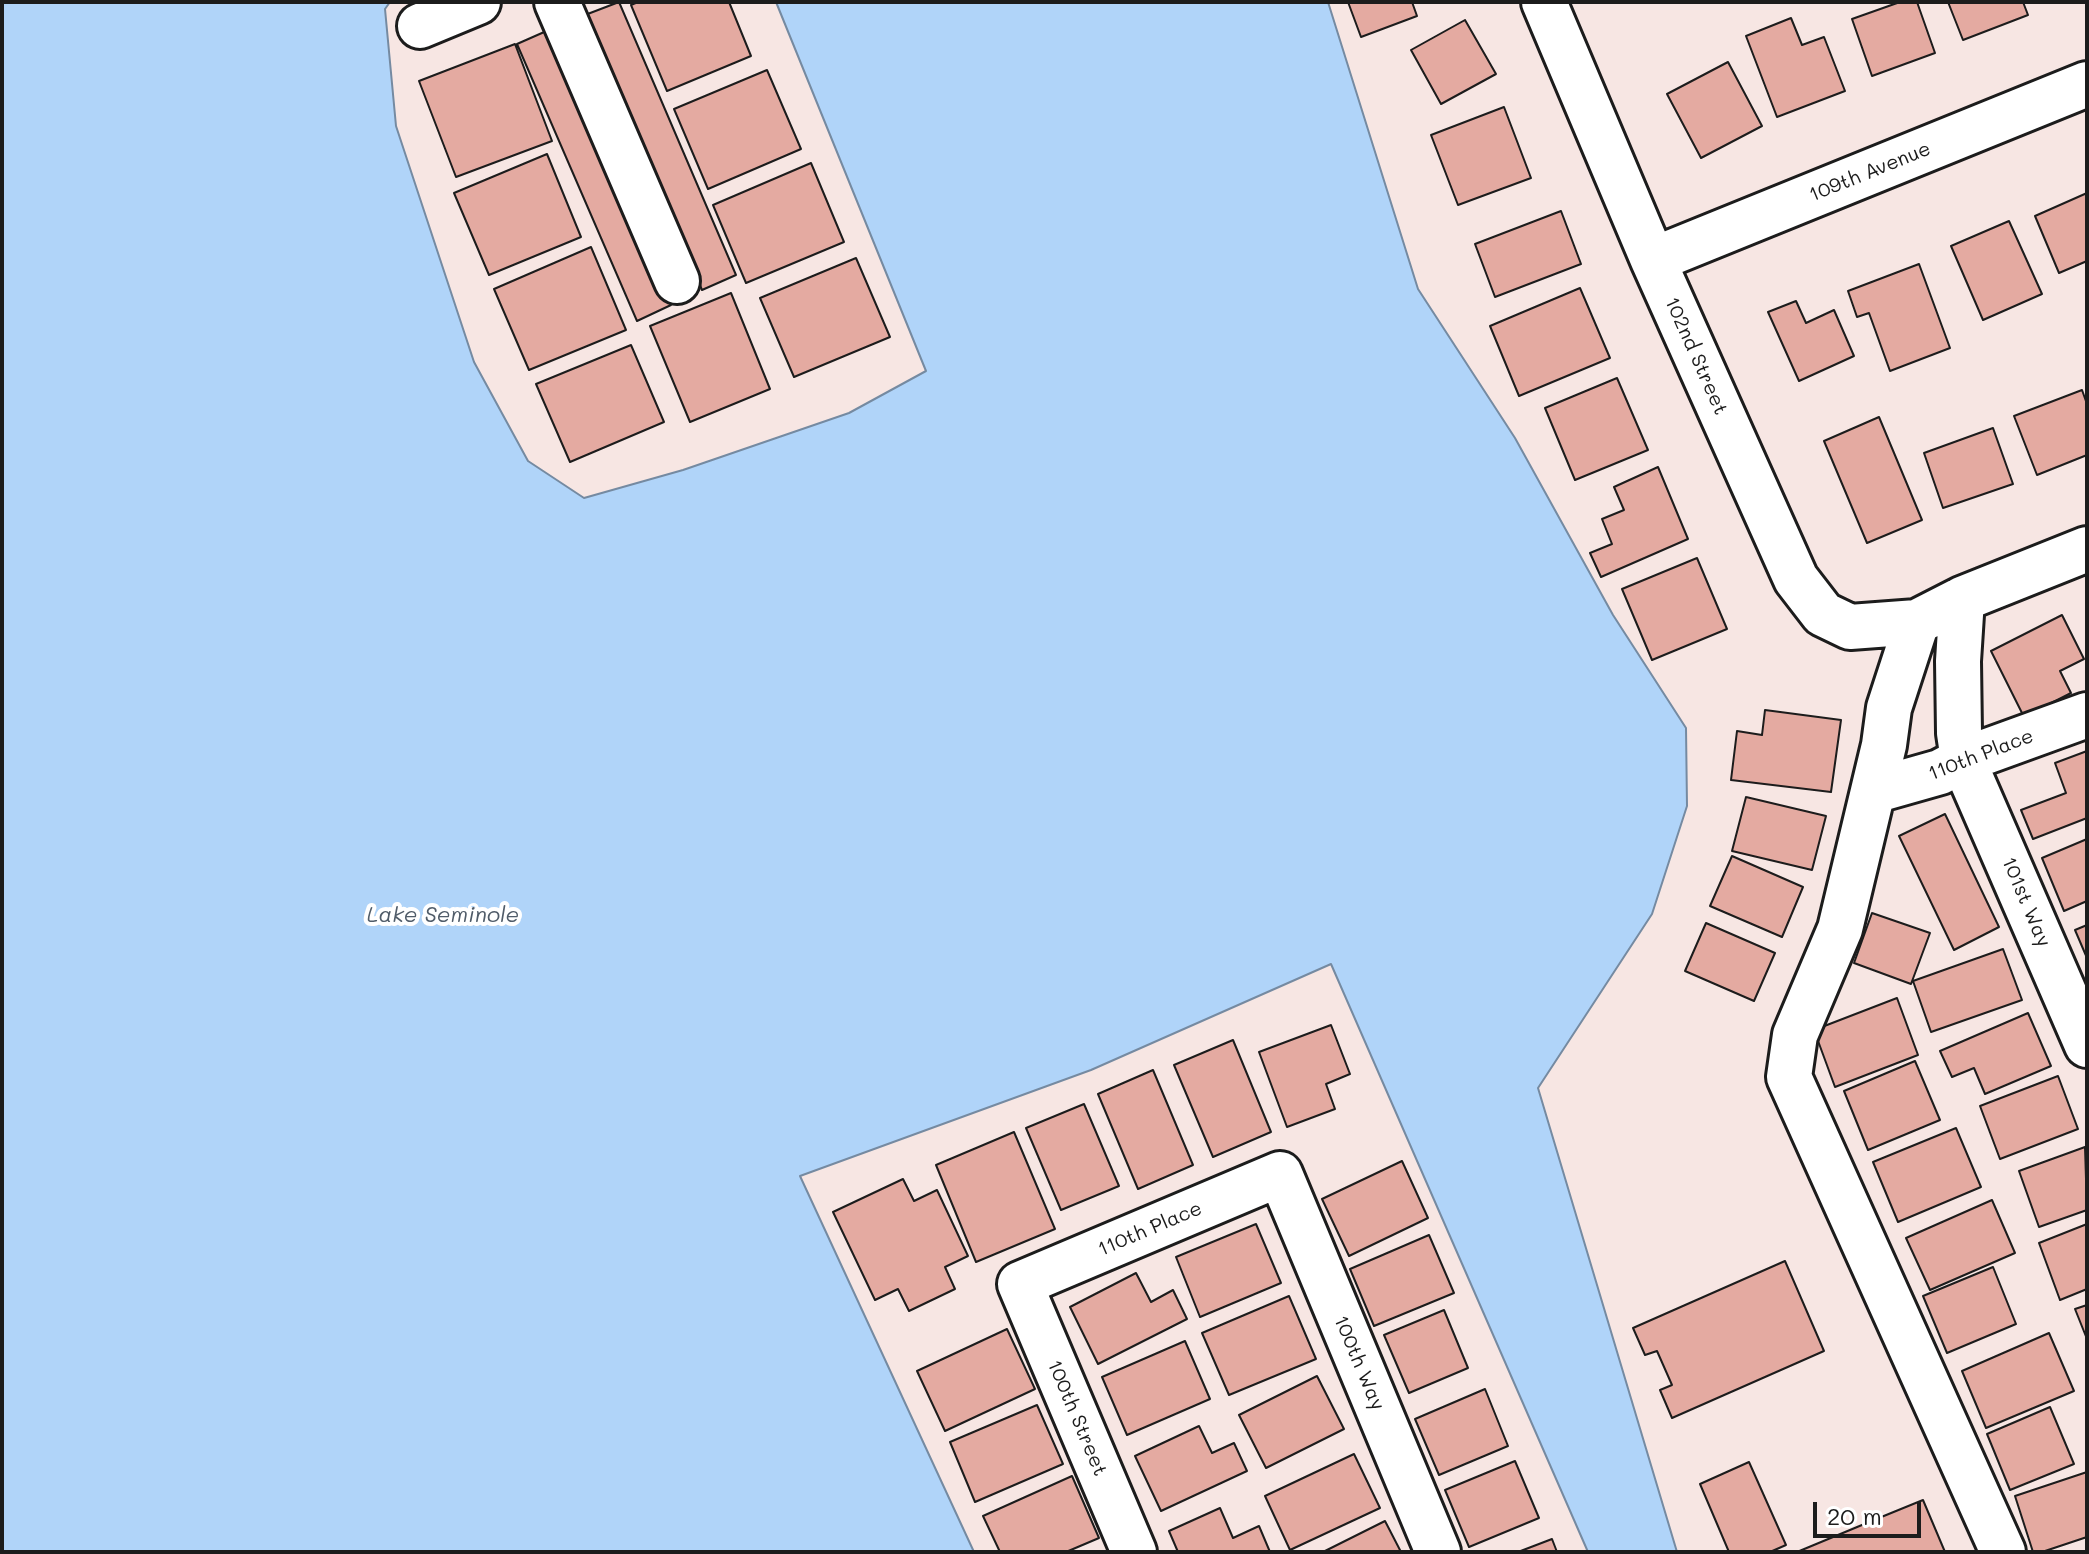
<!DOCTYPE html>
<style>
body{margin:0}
#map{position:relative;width:2089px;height:1554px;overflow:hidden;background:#f7e6e3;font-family:Mali,sans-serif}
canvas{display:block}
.frame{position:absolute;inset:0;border:4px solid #1c1c1c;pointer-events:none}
.scale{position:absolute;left:1813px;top:1502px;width:108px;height:36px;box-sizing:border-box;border:4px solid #1c1c1c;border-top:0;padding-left:10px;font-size:24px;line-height:28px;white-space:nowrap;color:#1c1c1c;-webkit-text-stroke:6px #fff;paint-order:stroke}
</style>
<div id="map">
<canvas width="2089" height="1554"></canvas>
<div class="frame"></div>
<div class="scale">20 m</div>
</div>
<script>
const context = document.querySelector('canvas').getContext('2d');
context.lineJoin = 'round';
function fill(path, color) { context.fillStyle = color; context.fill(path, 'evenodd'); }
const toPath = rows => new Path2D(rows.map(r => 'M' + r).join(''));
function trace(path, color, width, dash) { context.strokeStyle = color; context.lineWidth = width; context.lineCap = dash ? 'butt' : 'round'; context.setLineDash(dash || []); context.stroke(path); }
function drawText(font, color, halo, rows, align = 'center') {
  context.font = font + ' Mali,sans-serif'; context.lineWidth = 8; context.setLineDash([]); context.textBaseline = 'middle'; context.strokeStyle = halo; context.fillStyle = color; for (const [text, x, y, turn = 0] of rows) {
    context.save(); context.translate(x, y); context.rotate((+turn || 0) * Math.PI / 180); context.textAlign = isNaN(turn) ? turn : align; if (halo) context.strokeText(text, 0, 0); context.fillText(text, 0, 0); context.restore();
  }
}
const water = toPath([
 [2,2,390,2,385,9,396,126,474,362,528,461,584,498,683,470,849,413,926,371,776,2,1328,2,1418,289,1515,438,1613,615,1686,728,1687,806,1652,914,1538,1088,1677,1552,1588,1552,1331,964,1091,1070,800,1176,974,1552,2,1552,2,2]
]);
fill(water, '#b0d4f9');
trace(water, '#758aa1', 2);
const building = toPath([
 [619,2,736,275,702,290,585,15,619,2],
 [638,2,729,2,751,56,667,91,631,5,638,2],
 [1348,2,1412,2,1417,16,1361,37,1348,2],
 [1900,2,1917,2,1935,53,1872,76,1852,19,1900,2],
 [1948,2,2023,2,2028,15,1963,40,1948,2],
 [1791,18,1802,45,1824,37,1845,91,1777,117,1746,36,1791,18],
 [1465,20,1496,74,1441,104,1411,50,1465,20],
 [551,29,671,305,637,321,517,44,551,29],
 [515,44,552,141,456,177,419,81,515,44],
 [1728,62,1762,126,1701,158,1667,94,1728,62],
 [767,70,801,149,708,189,674,109,767,70],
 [1504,107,1531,178,1458,205,1431,135,1504,107],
 [547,154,581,237,489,275,454,193,547,154],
 [811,163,844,242,746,283,713,205,811,163],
 [2087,193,2087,261,2059,273,2035,216,2087,193],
 [1561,211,1581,264,1495,297,1475,244,1561,211],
 [2009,221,2042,294,1983,320,1951,246,2009,221],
 [591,247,626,330,529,370,494,289,591,247],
 [856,258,890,337,794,377,760,298,856,258],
 [1919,264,1950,348,1890,371,1869,313,1857,317,1848,291,1919,264],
 [1580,288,1610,358,1519,396,1490,326,1580,288],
 [731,293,770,389,690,422,650,326,731,293],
 [1796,301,1806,323,1834,310,1854,356,1799,381,1768,312,1796,301],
 [631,345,664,422,570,462,536,384,631,345],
 [1617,378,1648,450,1575,480,1545,408,1617,378],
 [2082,390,2087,404,2087,455,2037,475,2014,416,2082,390],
 [1879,417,1922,520,1867,543,1824,441,1879,417],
 [1993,428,2013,484,1943,508,1924,453,1993,428],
 [1658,467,1688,539,1601,577,1590,553,1612,544,1602,519,1624,510,1614,487,1658,467],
 [1697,558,1727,629,1652,660,1622,589,1697,558],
 [2062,615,2084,659,2060,671,2071,693,2024,717,1991,651,2062,615],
 [1765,710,1841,720,1831,792,1731,780,1737,731,1762,735,1765,710],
 [2087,751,2087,818,2033,839,2021,810,2066,793,2055,763,2087,751],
 [1746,797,1826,816,1812,870,1732,851,1746,797],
 [1945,814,1999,927,1954,950,1899,836,1945,814],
 [2087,839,2087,901,2064,911,2042,858,2087,839],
 [1732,856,1803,887,1782,937,1710,906,1732,856],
 [1872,913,1930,933,1911,984,1854,963,1872,913],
 [1706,923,1775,953,1754,1001,1685,971,1706,923],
 [2087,925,2087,958,2075,930,2087,925],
 [2003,949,2022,1000,1931,1032,1913,981,2003,949],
 [1897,998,1918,1055,1835,1087,1814,1030,1897,998],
 [2028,1013,2051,1066,1985,1094,1974,1068,1952,1077,1940,1051,2028,1013],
 [1331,1025,1350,1074,1326,1084,1335,1109,1287,1127,1259,1052,1331,1025],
 [1233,1040,1271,1132,1213,1157,1174,1065,1233,1040],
 [1915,1061,1940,1120,1868,1150,1844,1091,1915,1061],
 [1153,1070,1193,1165,1138,1189,1098,1094,1153,1070],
 [2058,1076,2078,1129,2000,1159,1980,1106,2058,1076],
 [1084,1104,1119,1186,1061,1210,1026,1128,1084,1104],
 [1956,1128,1981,1187,1898,1222,1873,1162,1956,1128],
 [1014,1132,1055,1229,976,1262,936,1165,1014,1132],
 [2085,1147,2087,1210,2039,1227,2019,1171,2085,1147],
 [1402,1161,1428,1218,1349,1256,1322,1199,1402,1161],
 [903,1179,914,1201,937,1190,968,1256,945,1267,955,1289,909,1311,898,1289,875,1300,833,1212,903,1179],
 [1992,1200,2015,1253,1930,1290,1906,1238,1992,1200],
 [1256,1224,1281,1283,1200,1317,1176,1257,1256,1224],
 [2087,1224,2087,1289,2060,1300,2039,1243,2087,1224],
 [1429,1235,1454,1293,1374,1326,1350,1269,1429,1235],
 [1785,1261,1824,1351,1672,1418,1660,1390,1672,1385,1657,1351,1645,1355,1633,1328,1785,1261],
 [1993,1267,2016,1324,1947,1353,1923,1296,1993,1267],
 [1136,1273,1151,1302,1173,1290,1187,1319,1098,1364,1070,1307,1136,1273],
 [1289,1296,1316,1359,1229,1395,1202,1333,1289,1296],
 [2087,1305,2087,1339,2075,1309,2087,1305],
 [1444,1310,1468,1368,1409,1393,1384,1335,1444,1310],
 [1007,1329,1035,1389,945,1431,917,1371,1007,1329],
 [2049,1333,2074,1391,1986,1428,1962,1371,2049,1333],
 [1185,1341,1210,1399,1127,1435,1102,1377,1185,1341],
 [1317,1376,1344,1429,1266,1468,1239,1415,1317,1376],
 [1485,1389,1508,1446,1439,1475,1415,1419,1485,1389],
 [1037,1405,1063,1464,975,1502,950,1442,1037,1405],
 [2050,1407,2074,1464,2010,1490,1987,1434,2050,1407],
 [1199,1426,1212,1453,1234,1443,1247,1471,1161,1511,1135,1456,1199,1426],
 [1354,1454,1380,1508,1290,1550,1265,1496,1354,1454],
 [1515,1461,1539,1518,1469,1547,1445,1490,1515,1461],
 [1749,1462,1786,1545,1770,1552,1729,1552,1700,1484,1749,1462],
 [2087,1472,2087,1537,2042,1552,2033,1552,2015,1496,2087,1472],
 [1072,1476,1099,1538,1066,1552,1000,1552,983,1516,1072,1476],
 [1923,1500,1945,1552,1797,1552,1874,1520,1923,1500],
 [1220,1508,1233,1538,1259,1526,1270,1552,1178,1552,1169,1531,1220,1508],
 [1385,1521,1401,1552,1323,1552,1385,1521],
 [1552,1539,1557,1552,1518,1552,1552,1539]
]);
fill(building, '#e4aaa1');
trace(building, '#1c1c1c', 2);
const minor = toPath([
 [557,2,677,281],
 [1544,2,1653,260,1796,579,1823,614,1850,627,1917,622,1962,599,2087,549],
 [420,26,478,2],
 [1653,260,2087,84],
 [1962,599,1958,661,1959,733,1963,760,2087,1045],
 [1917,622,1889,708,1884,745,1840,929,1795,1035,1789,1077,2003,1552],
 [1873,791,1940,772,1963,760,2087,715],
 [1134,1552,1020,1284,1280,1174,1438,1552]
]);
trace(minor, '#1c1c1c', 50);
trace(minor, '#fff', 44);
drawText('20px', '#1c1c1c', '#fff', [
 ["109th Avenue",1870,172,-22],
 ["102nd Street",1696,356,66],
 ["110th Place",1981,755,-21],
 ["101st Way",2026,902,67],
 ["110th Place",1150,1229,-23],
 ["100th Way",1359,1363,67],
 ["100th Street",1077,1418,67]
]);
drawText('italic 22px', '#505c69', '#fff', [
 ["Lake Seminole",443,915]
]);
</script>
